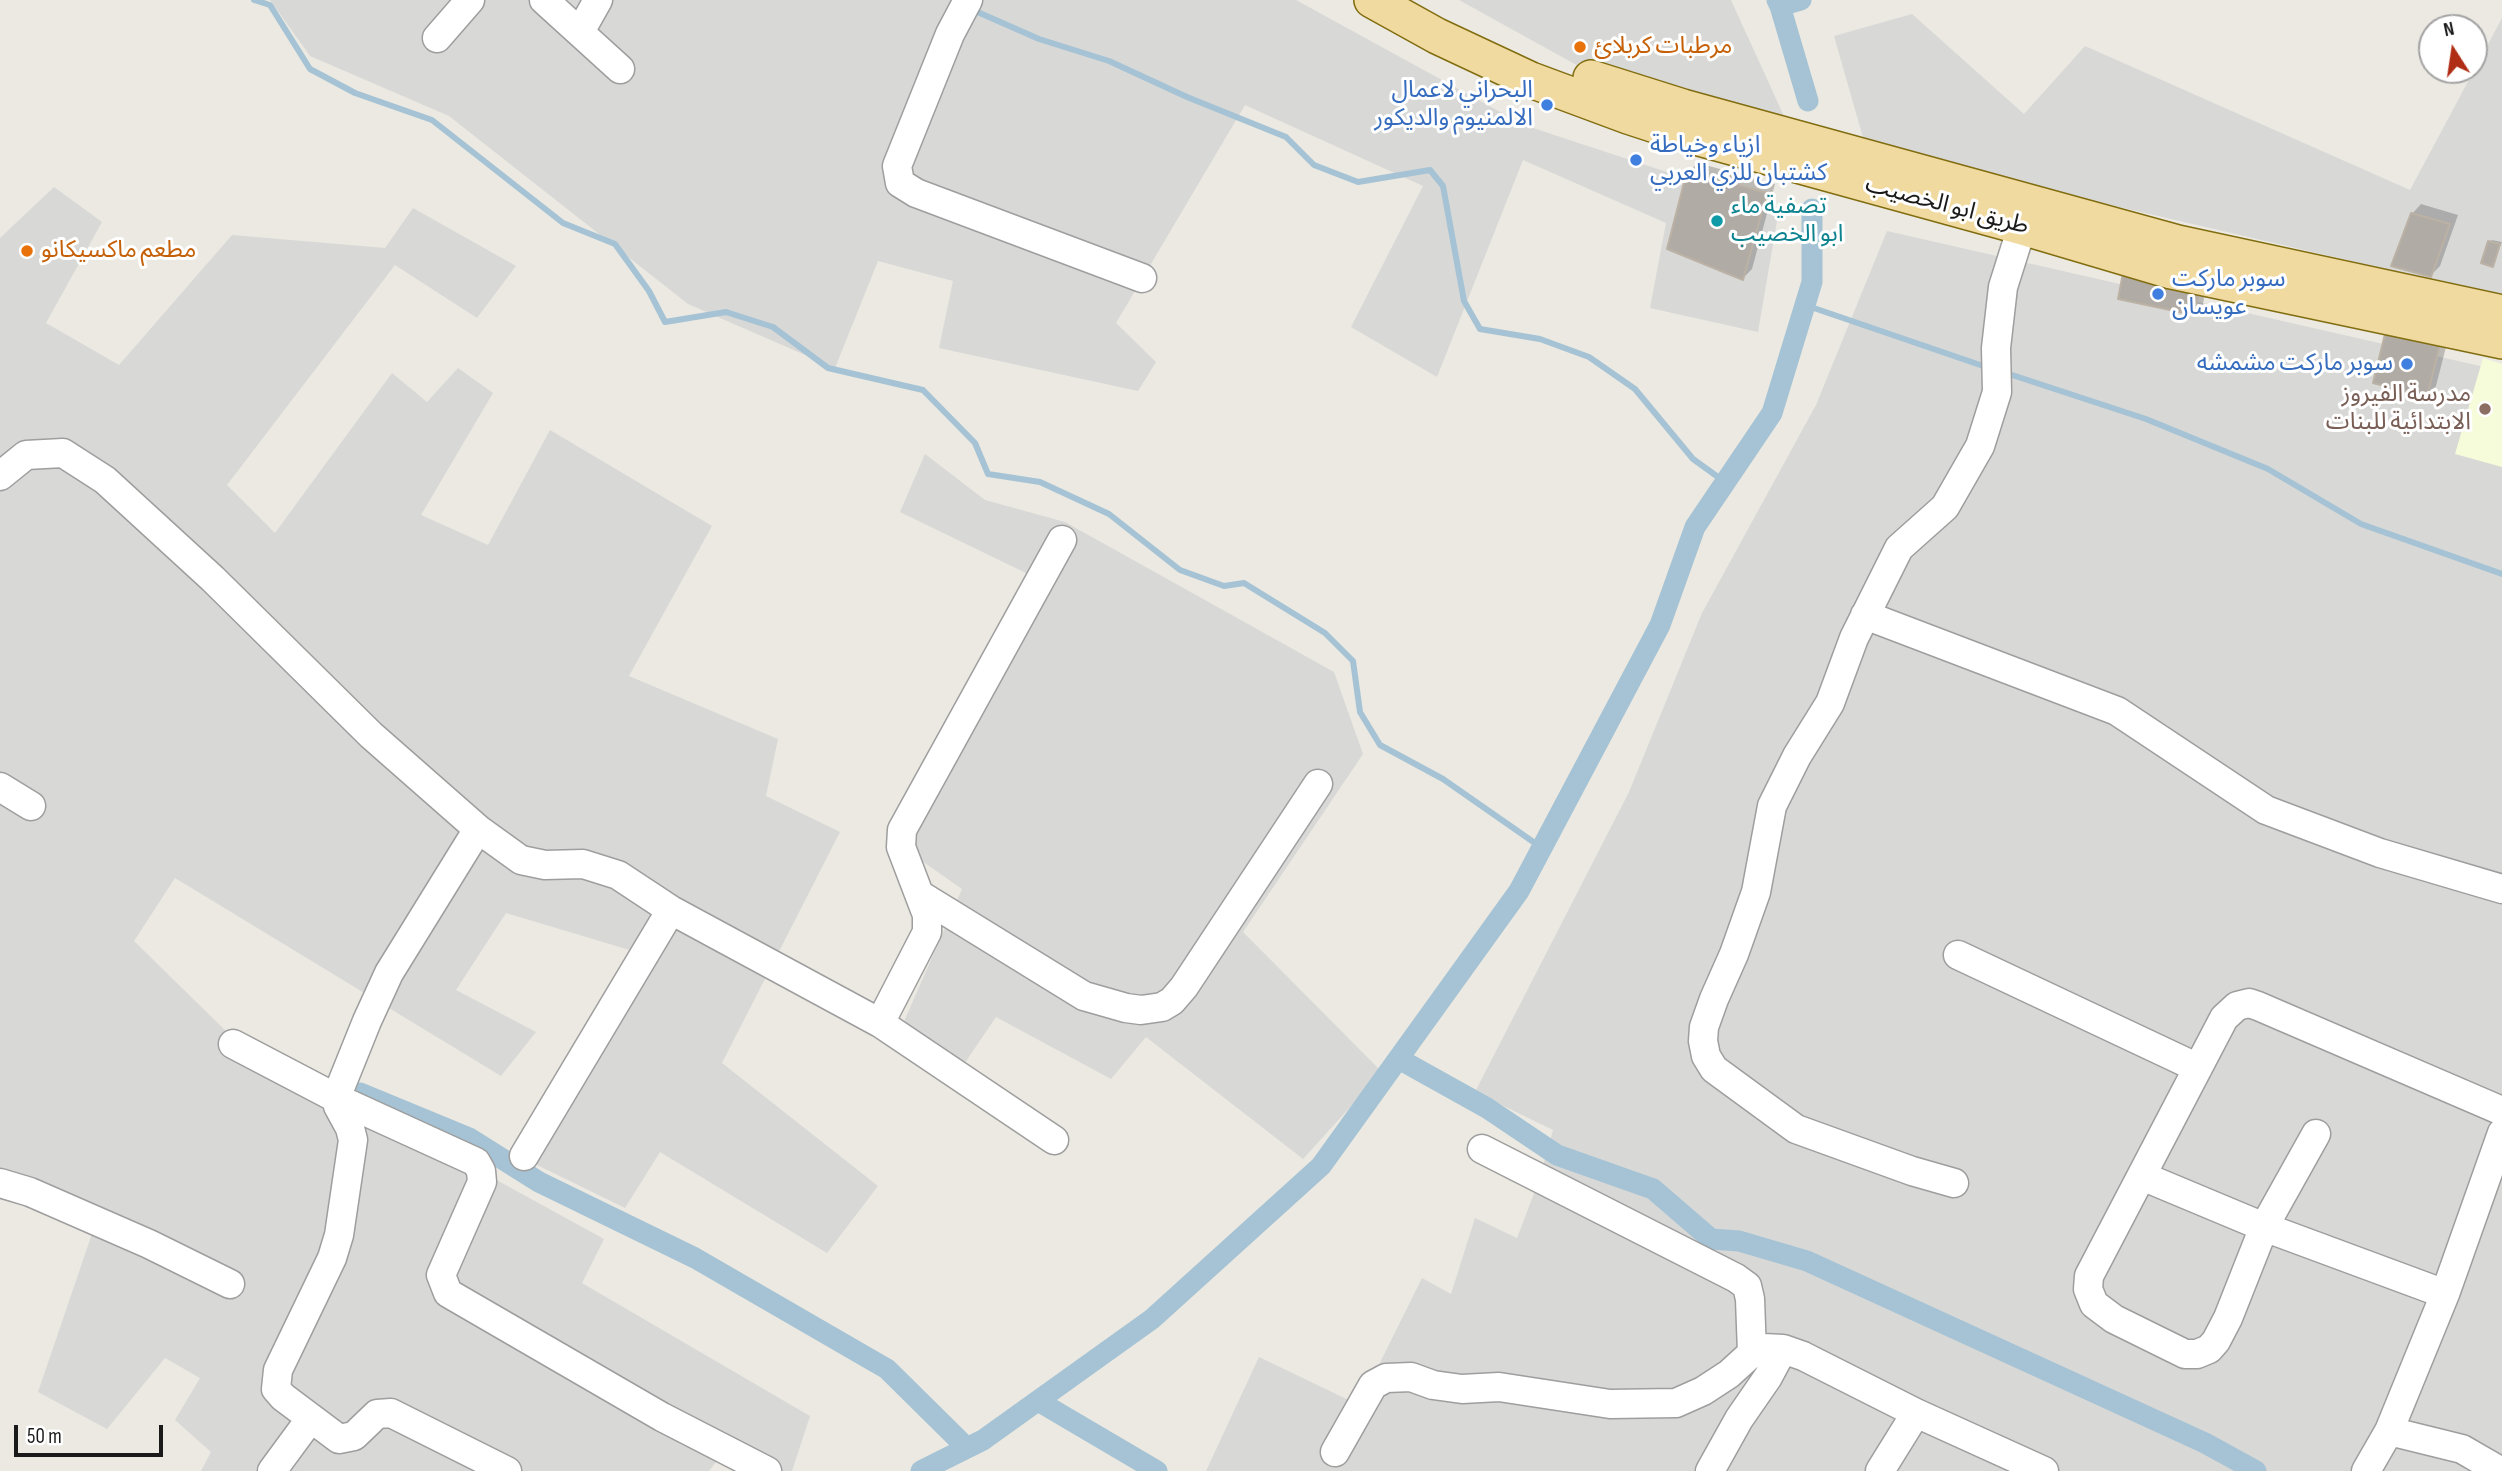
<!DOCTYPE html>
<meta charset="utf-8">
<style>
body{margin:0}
#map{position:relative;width:2502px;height:1471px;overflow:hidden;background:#ebe9e1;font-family:"Sofia Sans Condensed",sans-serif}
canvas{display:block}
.north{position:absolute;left:2418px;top:14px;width:70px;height:70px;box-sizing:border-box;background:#fff;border:2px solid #a3a3a3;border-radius:50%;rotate:348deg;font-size:19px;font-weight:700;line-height:28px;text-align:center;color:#1a1a1a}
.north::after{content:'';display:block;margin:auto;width:24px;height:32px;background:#b02d15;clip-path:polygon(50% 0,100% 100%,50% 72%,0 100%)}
.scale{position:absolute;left:14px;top:1425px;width:149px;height:32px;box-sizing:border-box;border:4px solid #1a1a1a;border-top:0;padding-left:9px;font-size:21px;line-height:24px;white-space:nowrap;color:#1a1a1a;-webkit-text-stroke:5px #fff;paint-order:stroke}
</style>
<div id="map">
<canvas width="2502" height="1471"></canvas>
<div class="north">N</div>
<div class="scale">50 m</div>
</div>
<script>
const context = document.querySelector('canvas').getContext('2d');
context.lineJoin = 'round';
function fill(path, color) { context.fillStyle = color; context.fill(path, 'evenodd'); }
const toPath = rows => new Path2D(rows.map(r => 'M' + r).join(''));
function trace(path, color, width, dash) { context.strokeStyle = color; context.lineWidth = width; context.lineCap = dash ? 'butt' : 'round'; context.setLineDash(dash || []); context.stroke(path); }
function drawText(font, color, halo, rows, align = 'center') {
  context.font = font + ' "Sofia Sans Condensed","Noto Sans Arabic",sans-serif'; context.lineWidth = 6; context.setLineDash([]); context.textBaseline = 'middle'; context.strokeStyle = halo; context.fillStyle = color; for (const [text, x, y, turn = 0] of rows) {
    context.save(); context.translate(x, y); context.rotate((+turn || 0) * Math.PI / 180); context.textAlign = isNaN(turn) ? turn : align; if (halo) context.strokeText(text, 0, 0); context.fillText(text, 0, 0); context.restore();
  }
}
fill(toPath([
 [270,0,1296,0,1524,125,1779,209,1758,332,1650,308,1666,223,1523,160,1437,377,1351,327,1423,186,1245,105,1116,323,1156,362,1138,391,939,348,953,281,878,261,835,368,688,304,449,116,310,56],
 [1459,0,1731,0,1793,136,1600,78],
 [1912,14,2024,114,2085,46,2410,190,2502,18,2502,296,1866,148,1834,36],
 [54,187,102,222,46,323,119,365,232,235,385,248,413,208,516,266,477,318,395,265,227,485,275,533,392,373,427,402,458,368,493,393,421,515,488,545,550,430,712,526,629,676,778,739,766,796,840,832,722,1063,878,1186,827,1253,660,1152,625,1208,529,1161,633,951,506,913,456,990,536,1032,501,1076,175,878,134,941,227,1032,604,1239,582,1283,810,1416,792,1471,766,1471,723,1453,709,1471,201,1471,211,1452,175,1420,200,1378,165,1358,107,1429,38,1392,95,1225,0,1194,0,238],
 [1887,231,2502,371,2502,1471,1206,1471,1259,1357,1359,1405,1422,1278,1451,1294,1475,1218,1517,1238,1538,1183,1553,1130,1475,1092,1629,792,1702,613,1816,405],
 [925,454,985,500,1065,522,1334,672,1363,754,1243,932,1382,1072,1303,1159,1146,1037,1111,1079,996,1017,960,1070,902,1026,962,889,892,840,1030,575,900,512]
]), '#d8d8d7');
fill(toPath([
 [2483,358,2502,364,2502,467,2455,454]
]), '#f6fbda');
fill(toPath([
 [1698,163,1775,184,1752,269,1743,278,1688,172],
 [2421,204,2458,215,2440,266,2431,275,2412,214],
 [2492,240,2502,242,2493,265,2490,242],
 [2207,280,2203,304,2194,313,2120,297],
 [2449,335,2436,386,2427,395,2375,382]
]), '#0003');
trace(toPath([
 [254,0,270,5,310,69,355,93,432,120,563,223,615,244,649,291,665,322,726,312,773,327,828,368,923,390,975,443,988,474,1040,482,1109,514,1180,570,1224,586,1244,583,1325,633,1353,661,1360,712,1380,745,1443,779,1542,848],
 [973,10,1039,39,1109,61,1187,97,1286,137,1314,165,1358,182,1430,170,1443,186,1464,301,1480,329,1540,339,1589,357,1635,389,1693,459,1725,482],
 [1805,305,1989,368],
 [2003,372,2146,419,2268,469,2361,524,2502,574]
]), '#a5c3d4', 6);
trace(toPath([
 [1777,0,1780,6,1808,101],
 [1780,6,1801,0],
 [1399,1059,1487,1108,1557,1155,1653,1189,1711,1239,1739,1241,1807,1261,2205,1443,2256,1471],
 [360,1093,469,1138,539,1182,695,1258,887,1369,967,1448],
 [1038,1401,1157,1471],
 [921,1471,983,1440,1152,1319,1321,1166,1519,891,1660,625,1695,527,1772,413,1812,282,1812,209]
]), '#a5c3d4', 21);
const building = toPath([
 [1687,171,1767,193,1743,280,1667,249,1687,171],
 [2411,213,2450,224,2431,277,2391,266,2411,213],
 [2488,241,2500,244,2493,267,2481,263,2488,241],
 [2123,273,2199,289,2194,315,2118,299,2123,273],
 [2386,330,2440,344,2427,397,2373,383,2386,330]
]);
fill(building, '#b0aba4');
trace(building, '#bbb2a5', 2);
const minor = toPath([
 [544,0,620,69],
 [968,0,950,34,897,166,900,183,916,193,1142,278],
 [580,32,598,0],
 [437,38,470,0],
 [0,476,26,455,63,453,105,480,213,579,371,735,478,829,521,860,545,865,583,864,618,875,671,910,880,1023,1054,1140],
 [1865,615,2117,711,2266,810,2380,853,2502,889],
 [0,787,31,806],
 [478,829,389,973,367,1021,336,1098,338,1106,350,1128,353,1140,339,1235,332,1258,278,1370,276,1389,283,1397,339,1439,354,1436,377,1414,391,1413,507,1471],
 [920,895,1084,996,1126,1008,1141,1010,1162,1007,1172,1001,1184,987,1318,784],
 [1958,955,2198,1068],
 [880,1023,927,932,927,915,901,847,902,830,1062,540],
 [233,1044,336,1098,476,1162,481,1171,482,1182,441,1275,448,1293,662,1417,767,1471],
 [2316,1134,2264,1227,2228,1318,2216,1341,2209,1349,2197,1354,2185,1354,2114,1319,2094,1304,2088,1289,2089,1276,2224,1018,2237,1006,2249,1003,2258,1006,2502,1111],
 [1482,1149,1736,1278,1747,1286,1750,1299,1752,1353],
 [524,1156,671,910],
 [2142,1176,2264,1227,2445,1294],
 [0,1183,30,1192,149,1244,230,1284],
 [1954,1183,1912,1171,1796,1129,1714,1069,1706,1056,1703,1041,1704,1027,1714,999,1734,954,1756,892,1772,806,1797,756,1830,703,1854,638,1899,548,1945,507,1980,446,1997,392,1996,348,2003,287,2022,227],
 [2389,1431,2462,1449,2500,1471],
 [1335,1452,1373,1385,1386,1378,1411,1377,1433,1385,1462,1389,1499,1387,1610,1404,1676,1403,1703,1391,1729,1374,1752,1353,1763,1348,1783,1349],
 [272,1471,311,1418],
 [1710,1471,1739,1419,1768,1377,1783,1349,1803,1356,1916,1413,2044,1471],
 [1880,1471,1916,1413],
 [2366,1471,2389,1431,2445,1294,2502,1133]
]);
const major = toPath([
 [1372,0,1437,36,1531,80,1628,116,1677,132,2022,227,2171,271,2502,341],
 [1591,78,1683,107,2178,243,2502,313]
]);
trace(minor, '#9e9e9e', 31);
trace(major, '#816d10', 38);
trace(minor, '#fff', 28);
trace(major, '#f1daa0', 35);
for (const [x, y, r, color] of [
 [1580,47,7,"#e8710a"],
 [1547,105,7,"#3f7fe0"],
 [1636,160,7,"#3f7fe0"],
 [1717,221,7,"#0f9aa8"],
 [27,251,7,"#e8710a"],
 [2158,294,7,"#3f7fe0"],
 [2407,364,7,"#3f7fe0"],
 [2485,409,7,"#8d6e63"]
]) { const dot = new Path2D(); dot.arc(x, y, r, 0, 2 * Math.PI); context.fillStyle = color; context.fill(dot); trace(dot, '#fff', 2.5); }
drawText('24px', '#c56008', '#fff', [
 ["مرطبات كربلائ",1594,47],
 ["مطعم ماكسيكانو",41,251]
], 'left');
drawText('24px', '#366cbe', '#fff', [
 ["البحراني لاعمال",1533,91],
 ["الالمنيوم والديكور",1533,119],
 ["ازياء وخياطة",1650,146,"left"],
 ["كشتبان للزي العربي",1650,174,"left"],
 ["سوبر ماركت",2172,280,"left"],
 ["عويسان",2172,308,"left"],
 ["سوبر ماركت مشمشه",2393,364]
], 'right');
drawText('24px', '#1a1a1a', '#fff', [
 ["طريق ابو الخصيب",1947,206,15]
]);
drawText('24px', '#0d838f', '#fff', [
 ["تصفية ماء",1731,207],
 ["ابو الخصيب",1731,235]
], 'left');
drawText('24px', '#785e54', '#fff', [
 ["مدرسة الفيروز",2471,395],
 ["الابتدائية للبنات",2471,423]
], 'right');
</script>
